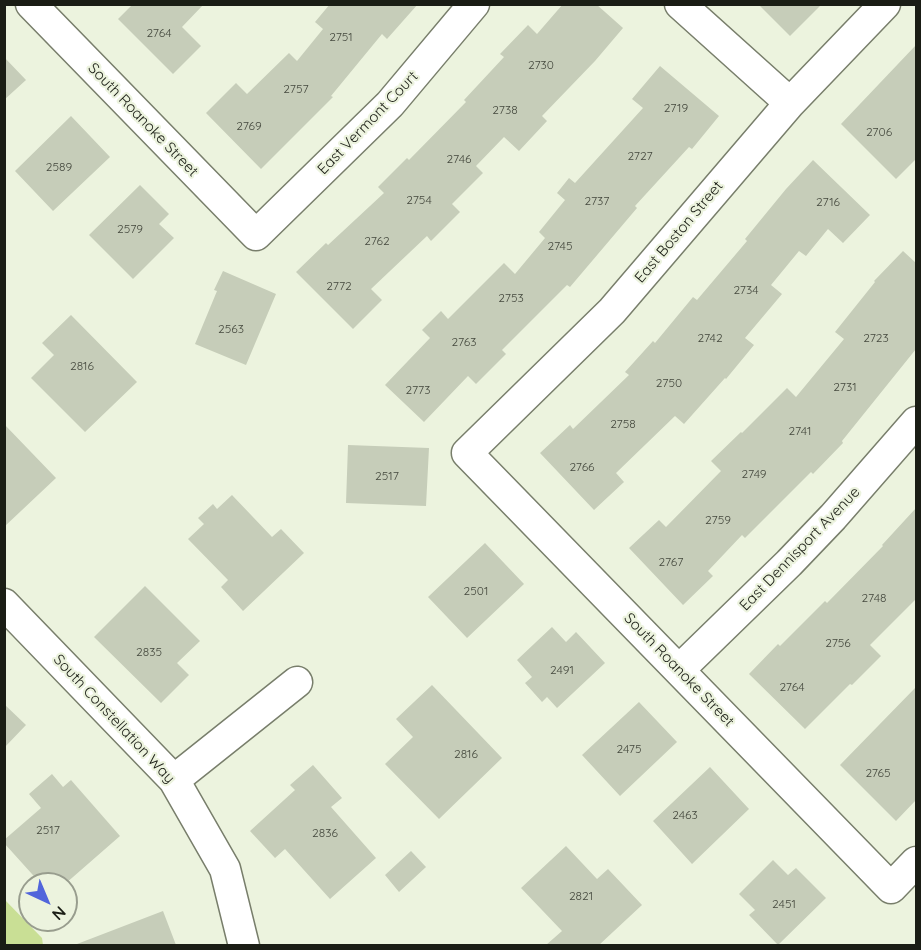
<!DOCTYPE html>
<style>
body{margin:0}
#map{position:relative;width:921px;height:950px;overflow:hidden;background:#ecf3de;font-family:Quicksand,sans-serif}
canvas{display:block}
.frame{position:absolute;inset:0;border:6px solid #1a1d15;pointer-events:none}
.north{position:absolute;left:18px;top:872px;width:60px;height:60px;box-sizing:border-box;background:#ecf3de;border:2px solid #989d8e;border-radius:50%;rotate:136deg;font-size:16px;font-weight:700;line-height:24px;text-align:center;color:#1a1d15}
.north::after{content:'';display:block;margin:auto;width:21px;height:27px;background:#5165db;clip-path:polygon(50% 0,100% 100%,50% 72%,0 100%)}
</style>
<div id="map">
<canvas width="921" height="950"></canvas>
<div class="frame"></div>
<div class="north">N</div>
</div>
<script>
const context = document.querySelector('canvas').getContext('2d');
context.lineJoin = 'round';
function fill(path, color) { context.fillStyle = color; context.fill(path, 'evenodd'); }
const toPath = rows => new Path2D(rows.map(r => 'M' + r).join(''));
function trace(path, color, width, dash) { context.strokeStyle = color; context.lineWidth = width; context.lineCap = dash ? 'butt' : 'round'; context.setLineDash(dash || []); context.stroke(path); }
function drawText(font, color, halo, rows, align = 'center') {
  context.font = font + ' Quicksand,sans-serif'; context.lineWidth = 4.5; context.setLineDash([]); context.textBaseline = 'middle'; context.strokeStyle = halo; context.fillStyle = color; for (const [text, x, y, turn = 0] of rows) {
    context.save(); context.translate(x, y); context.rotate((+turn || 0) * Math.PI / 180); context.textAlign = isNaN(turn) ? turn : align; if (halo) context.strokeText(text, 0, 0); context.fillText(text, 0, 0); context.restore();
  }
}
fill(toPath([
 [5,900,42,938,43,945,5,945]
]), '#c9df95');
fill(toPath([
 [133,4,204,4,182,27,201,46,173,74,118,19],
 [330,4,418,4,387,39,382,34,331,96,333,97,261,169,206,113,236,83,247,94,289,53,297,61,323,29,315,22],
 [563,4,596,4,623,28,595,61,542,116,547,121,519,151,504,137,476,166,483,173,452,204,460,212,431,241,427,236,371,289,382,300,353,329,296,272,326,243,328,245,384,193,378,187,407,158,409,160,466,102,464,100,504,57,500,54,528,25,537,34],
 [758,4,822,4,790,36],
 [916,45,916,159,896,179,841,124],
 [4,57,26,80,4,100],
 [660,66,719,116,692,149,689,147,635,206,637,208,570,287,567,285,502,350,506,354,476,384,468,376,424,422,385,385,430,338,422,330,441,311,448,319,504,263,515,274,545,238,539,232,565,200,557,193,569,178,575,183,643,108,632,99],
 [71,116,110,157,53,211,15,171],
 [813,160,870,215,843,243,828,229,806,256,799,251,771,285,782,294,745,338,754,345,726,379,725,378,684,424,675,416,616,473,624,482,594,510,540,453,570,425,573,429,629,375,625,372,653,341,655,343,693,297,697,300,747,241,745,239,786,189],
 [140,185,169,214,159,224,174,238,133,279,89,235],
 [903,251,916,263,916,349,842,441,843,443,813,474,811,472,745,538,742,535,708,571,713,576,683,605,629,548,659,520,666,527,721,471,711,461,741,432,742,433,787,388,796,397,844,339,835,332,875,282,874,281],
 [223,271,276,294,246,365,195,344,217,291,214,290],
 [71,315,137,382,85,432,31,378,54,355,42,343],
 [4,424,56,478,4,527],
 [348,445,429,448,426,506,346,503],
 [232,495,272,537,281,529,304,553,243,611,221,587,228,580,188,539,204,524,198,518,213,504,217,509],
 [916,508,916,599,870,645,881,656,852,685,850,684,805,729,749,674,778,644,780,646,825,601,827,603,883,546,882,545],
 [485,543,524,584,467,638,428,597],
 [145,586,200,641,177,663,189,675,161,703,94,637],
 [552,627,566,642,576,632,605,663,557,708,547,697,542,702,525,683,532,677,517,660],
 [432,685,502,758,439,819,385,764,413,737,396,719],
 [916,687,916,800,896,821,840,765],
 [639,702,677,742,620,796,582,755],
 [4,704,26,725,4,748],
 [313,765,342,798,331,807,376,858,330,899,285,849,275,858,250,831,295,790,290,785],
 [710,767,749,809,692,864,653,821],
 [52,774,63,787,71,780,120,836,65,884,41,884,4,843,4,840,41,808,29,794],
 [566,846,597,879,608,869,642,905,599,945,546,945,562,931,521,888],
 [411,851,426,867,399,892,385,875],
 [773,860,788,875,796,868,826,898,778,945,749,915,755,910,739,894],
 [163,911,176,945,78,945,77,944]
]), '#c6cdb9');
const minor = toPath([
 [31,4,256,235,390,104,474,4],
 [680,4,790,103],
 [885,4,790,103,612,311,467,453,891,888,916,862],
 [4,604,174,780,225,869,244,946],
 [679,670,789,563,833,517,916,422],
 [174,780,297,682]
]);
trace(minor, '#787e6b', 33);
trace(minor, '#fff', 30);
drawText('12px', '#45493e', null, [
 ["2764",159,33],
 ["2751",341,37],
 ["2730",541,65],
 ["2757",296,89],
 ["2719",676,108],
 ["2738",505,110],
 ["2769",249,126],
 ["2706",879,132],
 ["2727",640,156],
 ["2746",459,159],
 ["2589",59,167],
 ["2754",419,200],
 ["2737",597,201],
 ["2716",828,202],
 ["2579",130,229],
 ["2762",377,241],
 ["2745",560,246],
 ["2772",339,286],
 ["2734",746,290],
 ["2753",511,298],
 ["2563",231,329],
 ["2742",710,338],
 ["2723",876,338],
 ["2763",464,342],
 ["2816",82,366],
 ["2750",669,383],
 ["2731",845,387],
 ["2773",418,390],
 ["2758",623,424],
 ["2741",800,431],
 ["2766",582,467],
 ["2749",754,474],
 ["2517",387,476],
 ["2759",718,520],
 ["2767",671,562],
 ["2501",476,591],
 ["2748",874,598],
 ["2756",838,643],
 ["2835",149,652],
 ["2491",562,670],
 ["2764",792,687],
 ["2475",629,749],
 ["2816",466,754],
 ["2765",878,773],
 ["2463",685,815],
 ["2517",48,830],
 ["2836",325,833],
 ["2821",581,896],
 ["2451",784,904]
]);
drawText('15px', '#1a1d15', '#ecf3de', [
 ["South Roanoke Street",143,120,46],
 ["East Vermont Court",368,123,-46],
 ["East Boston Street",679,232,-50],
 ["East Dennisport Avenue",800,549,-46],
 ["South Roanoke Street",679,670,46],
 ["South Constellation Way",114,719,47]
]);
</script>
